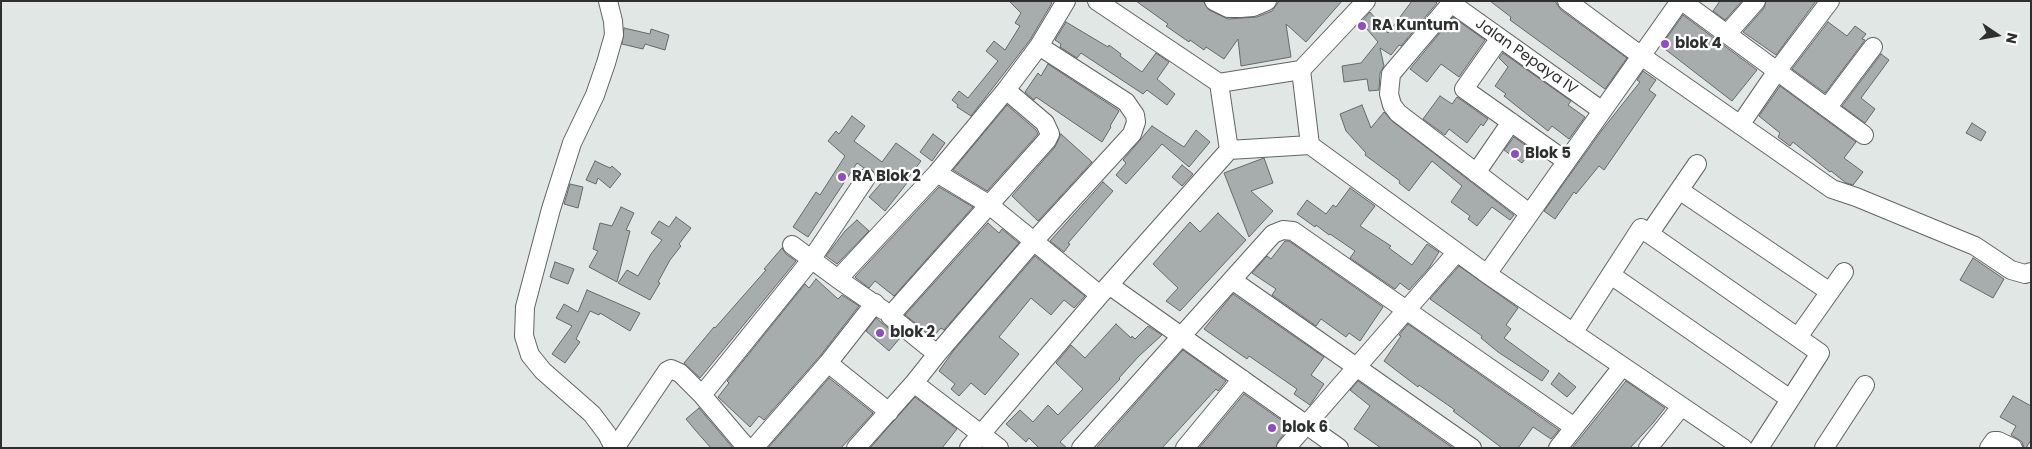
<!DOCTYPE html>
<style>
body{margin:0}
#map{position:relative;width:2032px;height:449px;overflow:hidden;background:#e1e7e5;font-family:Poppins,sans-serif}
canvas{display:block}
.frame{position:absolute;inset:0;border:2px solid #2e302f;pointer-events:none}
.north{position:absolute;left:1972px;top:10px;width:50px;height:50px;-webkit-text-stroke:4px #fff;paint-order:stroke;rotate:102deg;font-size:14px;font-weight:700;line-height:20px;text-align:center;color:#2e302f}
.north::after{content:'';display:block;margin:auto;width:18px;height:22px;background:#2e302f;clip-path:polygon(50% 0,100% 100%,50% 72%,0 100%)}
</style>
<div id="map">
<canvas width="2032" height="449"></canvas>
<div class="frame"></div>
<div class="north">N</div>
</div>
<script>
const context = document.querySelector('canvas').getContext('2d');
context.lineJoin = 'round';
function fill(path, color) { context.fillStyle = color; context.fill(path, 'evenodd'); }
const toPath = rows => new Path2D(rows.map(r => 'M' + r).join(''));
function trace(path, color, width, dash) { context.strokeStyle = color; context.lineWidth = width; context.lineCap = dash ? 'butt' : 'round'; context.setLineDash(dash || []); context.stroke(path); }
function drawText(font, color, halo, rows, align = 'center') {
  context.font = font + ' Poppins,sans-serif'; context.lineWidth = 4.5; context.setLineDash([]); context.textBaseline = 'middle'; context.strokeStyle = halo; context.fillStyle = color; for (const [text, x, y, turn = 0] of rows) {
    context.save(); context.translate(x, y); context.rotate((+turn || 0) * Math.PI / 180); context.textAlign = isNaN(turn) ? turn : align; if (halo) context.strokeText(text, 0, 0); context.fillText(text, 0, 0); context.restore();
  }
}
const building = toPath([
 [1009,1,1049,1,1052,3,1030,40,971,116,957,107,958,105,952,100,959,91,968,98,998,61,986,51,994,41,1005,50,1020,26,1015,23,1021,13,1009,1],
 [1136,1,1203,1,1209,10,1228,19,1257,17,1272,11,1279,1,1342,1,1306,42,1286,24,1291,57,1241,66,1238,39,1224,59,1206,47,1204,50,1190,40,1189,42,1166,26,1168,24,1136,1],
 [1412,1,1435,1,1437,3,1401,46,1399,45,1391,55,1380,48,1384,66,1380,73,1379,90,1369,91,1367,79,1344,82,1342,66,1361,63,1378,42,1361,22,1370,12,1388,33,1412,1],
 [1490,1,1555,1,1561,10,1627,58,1605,89,1510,20,1511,17,1490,1],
 [1720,1,1742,1,1725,20,1713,11,1720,1],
 [1766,1,1816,1,1776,55,1743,32,1764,8,1766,1],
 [1683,15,1757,70,1732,101,1661,46,1683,15],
 [1453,17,1485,40,1459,77,1441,64,1427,82,1410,69,1453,17],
 [1066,22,1108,47,1109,45,1121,54,1120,56,1142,72,1156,53,1169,62,1157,79,1175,94,1167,105,1147,90,1143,94,1081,53,1077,58,1060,47,1061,44,1055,40,1066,22],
 [1828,22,1847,36,1855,26,1866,34,1862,39,1865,40,1825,93,1792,69,1828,22],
 [624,28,650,34,651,29,669,35,665,50,645,44,643,49,622,44,624,28],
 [1503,53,1571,101,1568,105,1585,117,1569,139,1552,126,1548,131,1504,96,1506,94,1495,86,1508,67,1499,58,1503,53],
 [1881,54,1889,60,1861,98,1875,109,1865,123,1842,106,1881,54],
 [1048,64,1118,110,1119,111,1110,126,1111,127,1102,142,1036,97,1034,100,1025,92,1038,73,1041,76,1048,64],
 [1643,71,1656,80,1649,90,1656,95,1604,170,1599,166,1576,194,1574,192,1555,219,1544,211,1602,130,1640,82,1637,80,1643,71],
 [1780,86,1856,142,1844,158,1863,172,1853,185,1846,183,1831,171,1830,172,1793,142,1790,146,1778,137,1780,133,1759,116,1780,86],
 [1440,96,1452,104,1457,97,1488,119,1483,126,1481,124,1467,143,1449,129,1445,135,1423,119,1440,96],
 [1007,105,1036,130,1038,134,987,191,953,170,1007,105],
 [1362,105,1371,128,1384,112,1392,121,1514,215,1510,220,1492,207,1477,226,1468,219,1470,216,1451,202,1462,186,1432,161,1409,191,1399,183,1400,181,1365,155,1366,153,1346,131,1340,114,1362,105],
 [852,116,865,126,854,141,882,162,896,143,921,161,905,182,907,183,885,211,869,197,883,181,876,177,872,170,864,168,857,163,808,237,793,227,816,192,820,195,845,156,828,141,836,131,839,134,852,116],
 [1972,123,1986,132,1981,141,1966,133,1972,123],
 [1152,126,1184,147,1196,130,1210,142,1189,167,1162,144,1126,184,1116,175,1126,163,1123,160,1152,126],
 [933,134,945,143,932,161,920,152,933,134],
 [1061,134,1092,162,1038,221,1012,196,1055,147,1061,134],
 [1514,137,1532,150,1522,163,1504,150,1514,137],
 [1264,158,1273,183,1251,191,1273,211,1249,237,1224,173,1264,158],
 [595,161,610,168,612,166,621,174,610,188,598,178,596,184,586,180,595,161],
 [1182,165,1193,174,1182,186,1172,177,1182,165],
 [1103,182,1113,191,1068,243,1070,244,1064,252,1050,241,1103,182],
 [570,184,583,187,578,208,564,204,570,184],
 [939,187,973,207,894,296,875,281,869,288,856,278,855,277,939,187],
 [1350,188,1375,206,1360,226,1391,246,1389,248,1412,265,1427,244,1439,252,1429,268,1409,290,1400,283,1395,289,1350,258,1355,251,1330,234,1329,235,1316,225,1315,227,1297,214,1307,200,1326,214,1333,205,1336,207,1350,188],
 [621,207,634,213,626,230,630,231,617,282,589,267,598,251,593,249,600,223,612,226,621,207],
 [1218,213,1246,240,1180,311,1166,301,1178,288,1153,264,1190,222,1200,232,1218,213],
 [676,217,691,228,679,244,681,246,670,260,658,282,660,283,650,300,618,283,627,270,638,276,651,254,662,240,651,233,659,221,669,227,676,217],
 [857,220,869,231,837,264,826,256,845,231,857,220],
 [988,223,999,233,1002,229,1019,243,944,330,941,328,933,337,905,315,988,223],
 [1285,241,1289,241,1383,307,1360,341,1349,333,1346,337,1321,319,1316,326,1272,295,1276,289,1252,273,1267,256,1271,259,1285,241],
 [782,248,786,254,796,261,700,378,684,363,714,327,715,328,766,270,764,269,782,248],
 [1035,256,1085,296,1074,308,1064,300,1051,315,1031,298,999,337,1019,354,985,395,971,383,959,396,951,389,955,384,939,371,954,350,1035,256],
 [1973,258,2004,279,1993,298,1960,280,1973,258],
 [555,262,574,269,568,284,550,277,555,262],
 [1459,266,1518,308,1506,325,1511,329,1504,338,1549,371,1542,381,1498,352,1481,338,1482,336,1430,299,1459,266],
 [816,279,838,299,842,295,859,306,820,356,764,420,759,416,750,427,718,397,729,383,727,381,805,284,809,288,816,279],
 [587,290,640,313,630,331,600,313,599,315,590,311,576,339,580,342,565,363,552,354,572,326,556,318,564,304,578,312,587,290],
 [1233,294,1324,357,1311,375,1324,384,1310,405,1294,394,1297,389,1249,356,1247,359,1204,329,1233,294],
 [876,318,900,338,889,351,866,331,876,318],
 [1116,324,1131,338,1132,336,1135,339,1148,326,1162,335,1139,356,1119,378,1120,379,1060,442,1067,448,1039,448,1029,438,1026,442,1006,424,1020,410,1033,422,1048,405,1058,415,1083,389,1056,363,1071,345,1085,358,1116,324],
 [1408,324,1559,430,1551,439,1533,427,1518,448,1502,448,1453,411,1455,410,1419,385,1418,387,1384,361,1401,336,1399,335,1408,324],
 [1183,350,1226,381,1218,391,1216,389,1162,448,1096,448,1183,350],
 [1559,373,1576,387,1567,397,1551,384,1559,373],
 [829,378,873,413,841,448,768,448,829,378],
 [1358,381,1453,448,1381,448,1354,429,1370,406,1350,390,1358,381],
 [1626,381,1665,408,1653,423,1630,448,1572,448,1626,381],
 [1244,394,1291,427,1278,441,1276,448,1199,448,1244,394],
 [2013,396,2031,406,2031,440,2026,448,2024,448,2022,442,2018,439,2011,435,2016,426,2000,417,2013,396],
 [915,397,957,429,942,448,870,448,915,397],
 [699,408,733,448,711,448,696,431,686,419,699,408]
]);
fill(building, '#a7adad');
trace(building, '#646969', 1);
const minor = toPath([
 [608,1,613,21,614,35,606,63,595,95,572,143,551,209,525,307,524,336,530,355,543,371,592,414,607,434,614,448],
 [1097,1,1219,83,1301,70],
 [1214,1,1228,8,1240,8,1253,7,1267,1],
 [1366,1,1301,70,1310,145,1487,274,1680,1],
 [1453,1,1391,74,1389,94,1392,105,1398,113,1529,213],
 [1567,1,1640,55,1832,189,1856,197,1975,246,2011,270,2025,274,2031,272],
 [1682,1,1777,71,1830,1],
 [1451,3,1601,110],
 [1727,34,1756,1],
 [1500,38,1464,89,1566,161],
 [1219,83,1229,150,1310,145],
 [1827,108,1873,47],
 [1740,125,1777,71,1864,135],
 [937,173,988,204,1100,295],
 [1476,173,1511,122],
 [1679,190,1830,292],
 [1649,234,1697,164],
 [792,245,838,279,937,173,1006,90,1039,46,1066,1],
 [1487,274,1743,448],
 [1611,275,1790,399],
 [838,279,883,310],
 [1232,280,1472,448],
 [1109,285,1339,448],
 [1573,333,1641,228,1820,353,1759,448],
 [1798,337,1844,272],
 [937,354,1033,242,1132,134,1136,122,1135,115,1126,102,1039,46],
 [828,363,889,412],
 [914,383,937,354,890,316,1047,140,1050,134,1045,123,1006,90],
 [702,395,811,260,866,178],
 [615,448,667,371,671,369,680,373,702,395,747,448],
 [754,448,828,363,875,303],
 [856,448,914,383,999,448],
 [969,448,1100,295,1229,150],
 [1081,448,1273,234,1283,230,1293,231,1574,427],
 [1185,448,1242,379],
 [1286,448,1457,252],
 [1558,448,1622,367],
 [1648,448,1681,407],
 [1824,448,1865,385],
 [1989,448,1994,441,1998,441,2013,448]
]);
trace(minor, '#616564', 20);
trace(minor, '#fff', 18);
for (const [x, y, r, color] of [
 [1362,26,5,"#914cc0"],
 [1665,44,5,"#914cc0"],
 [1515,154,5,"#914cc0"],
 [842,177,5,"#914cc0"],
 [880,333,5,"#914cc0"],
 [1272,428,5,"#914cc0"]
]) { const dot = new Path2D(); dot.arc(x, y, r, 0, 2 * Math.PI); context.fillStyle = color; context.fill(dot); trace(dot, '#fff', 2); }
drawText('bold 15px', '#2e302f', '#fff', [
 ["RA Kuntum",1372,26],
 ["blok 4",1675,44],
 ["Blok 5",1525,154],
 ["RA Blok 2",852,177],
 ["blok 2",890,333],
 ["blok 6",1282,428]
], 'left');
drawText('15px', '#2e302f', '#fff', [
 ["Jalan Pepaya IV",1526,57,35]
]);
</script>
